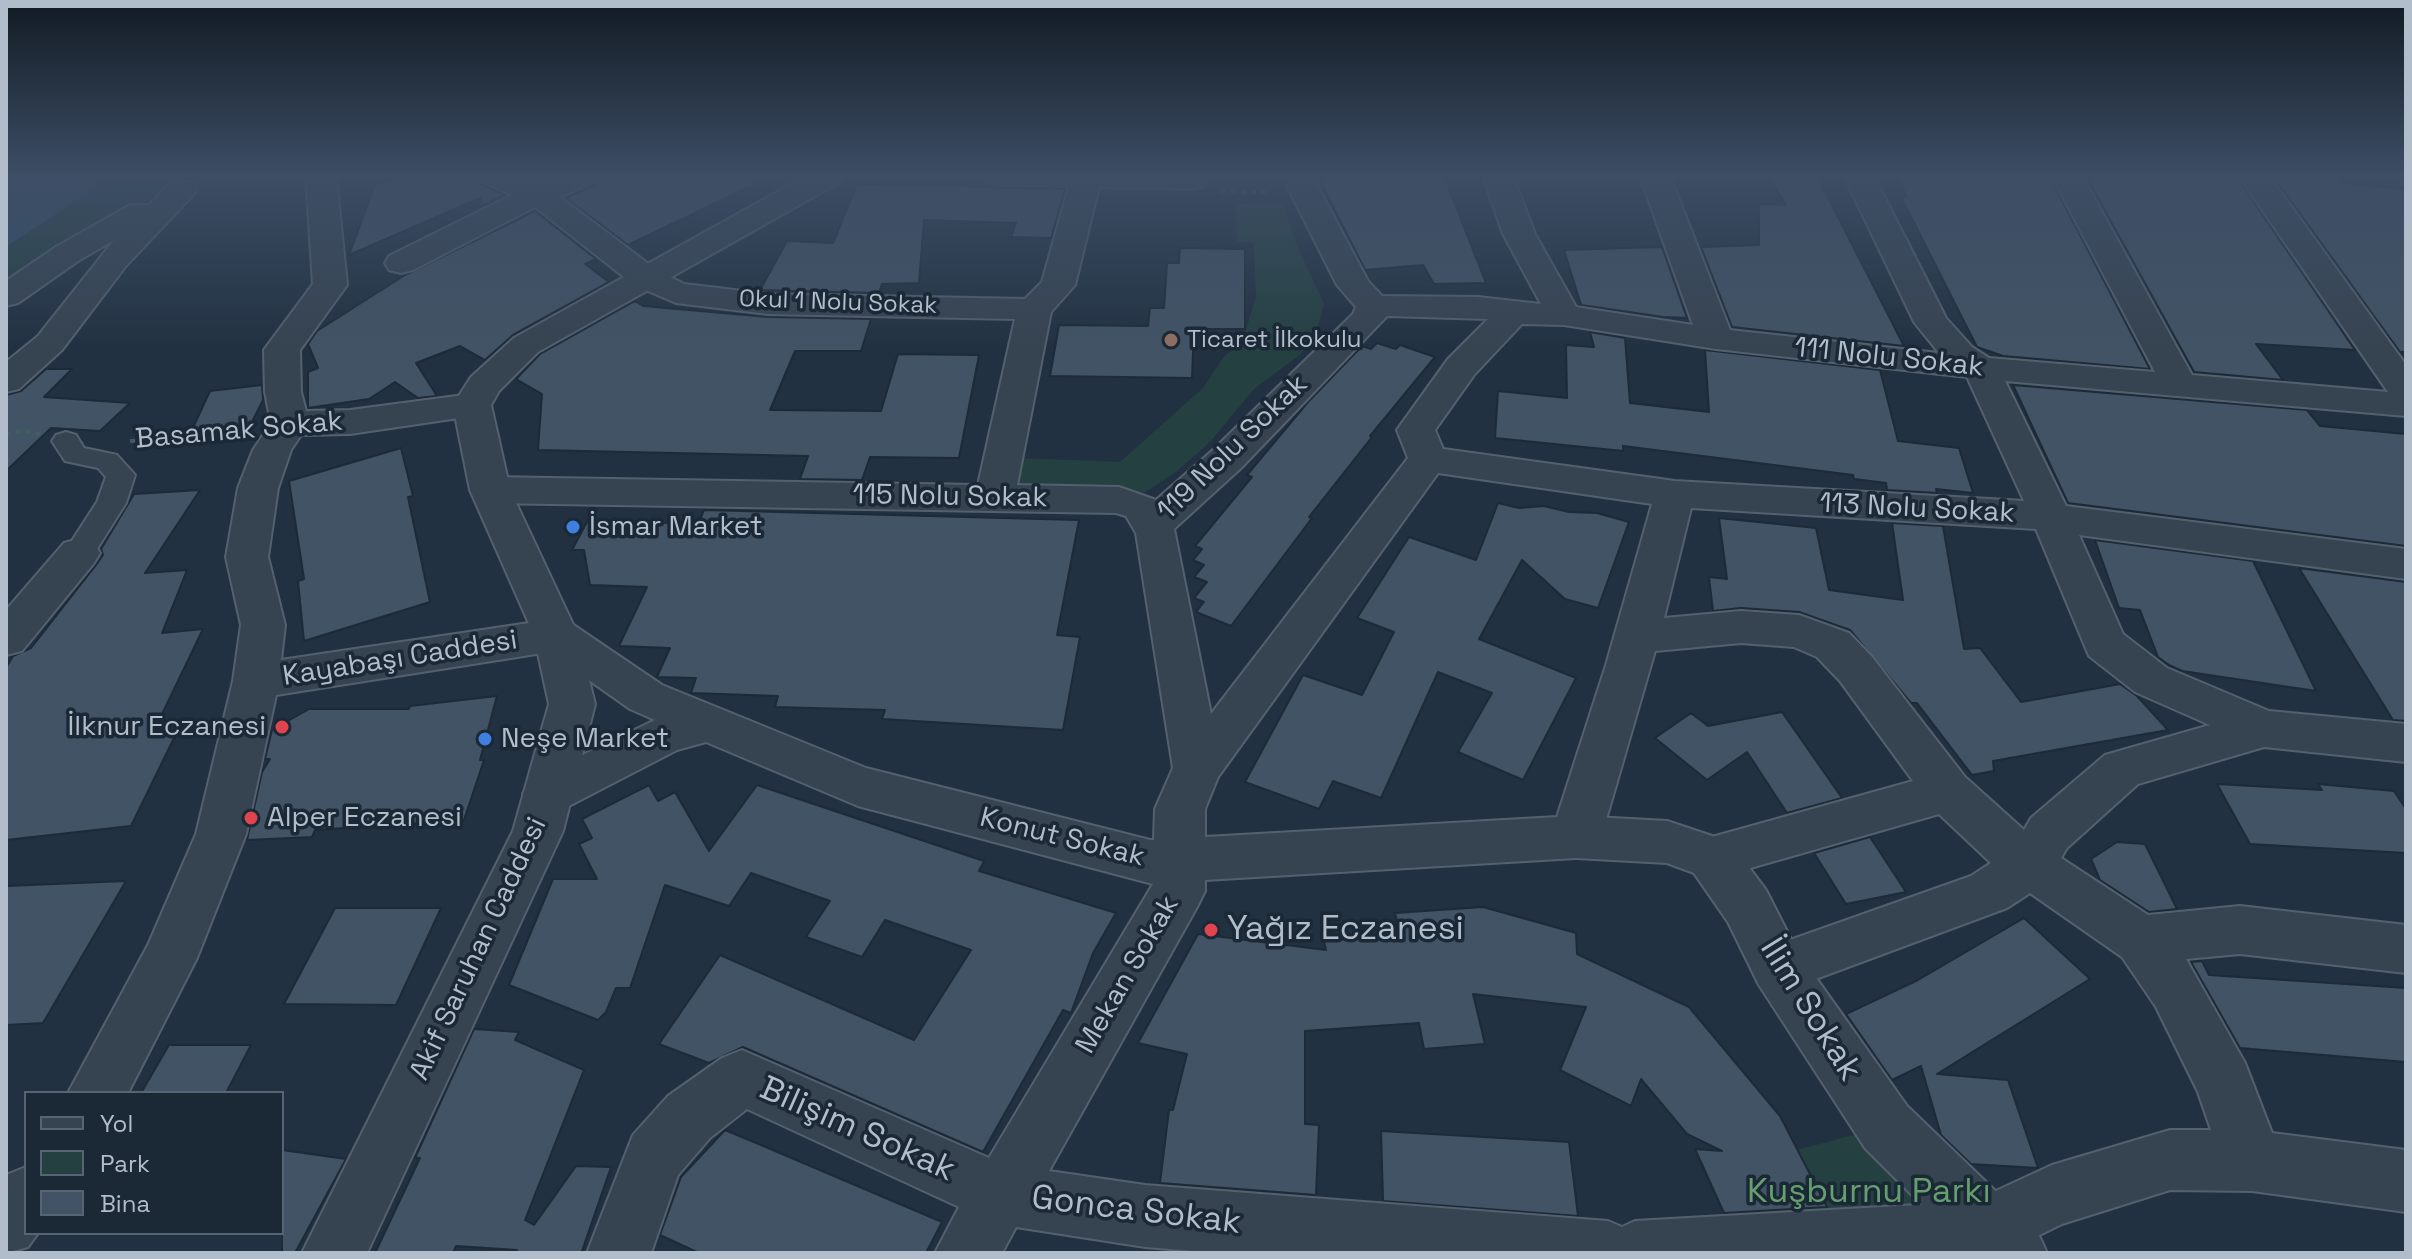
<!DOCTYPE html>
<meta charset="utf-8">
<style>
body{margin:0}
#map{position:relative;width:2412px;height:1259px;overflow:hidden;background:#213141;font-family:"Space Grotesk",sans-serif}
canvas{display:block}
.frame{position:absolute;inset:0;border:8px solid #b2bdcb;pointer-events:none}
.legend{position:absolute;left:24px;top:1091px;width:260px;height:144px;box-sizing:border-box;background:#1b2835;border:2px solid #576471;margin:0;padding:10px 14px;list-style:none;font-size:24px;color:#b2bdcb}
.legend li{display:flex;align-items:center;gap:16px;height:40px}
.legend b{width:40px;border:2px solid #576471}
</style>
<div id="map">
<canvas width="2412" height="1259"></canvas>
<div class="frame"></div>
<ul class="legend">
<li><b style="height:10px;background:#364350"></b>Yol</li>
<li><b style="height:22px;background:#244041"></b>Park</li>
<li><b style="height:22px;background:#425365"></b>Bina</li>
</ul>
</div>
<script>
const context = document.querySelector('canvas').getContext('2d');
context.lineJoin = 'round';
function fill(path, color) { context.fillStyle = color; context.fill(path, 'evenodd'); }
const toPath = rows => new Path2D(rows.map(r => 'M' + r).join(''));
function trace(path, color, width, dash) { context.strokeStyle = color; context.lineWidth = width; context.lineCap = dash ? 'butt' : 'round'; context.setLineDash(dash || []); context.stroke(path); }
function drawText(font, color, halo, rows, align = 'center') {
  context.font = font + ' "Space Grotesk",sans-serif'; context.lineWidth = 7; context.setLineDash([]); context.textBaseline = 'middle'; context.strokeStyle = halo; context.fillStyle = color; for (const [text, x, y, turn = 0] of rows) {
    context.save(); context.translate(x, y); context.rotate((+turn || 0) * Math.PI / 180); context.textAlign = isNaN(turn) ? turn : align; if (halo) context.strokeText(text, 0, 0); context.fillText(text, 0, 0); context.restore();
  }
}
fill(toPath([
 [111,176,188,176,101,230,6,295,6,247],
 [1282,203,1298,248,1324,304,1317,330,1301,354,1254,389,1211,441,1176,472,1144,493,1012,484,996,457,1120,462,1203,388,1223,358,1243,340,1256,296,1254,242,1237,242,1235,204],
 [1891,1125,1989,1253,1777,1253,1740,1165]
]), '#244041');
fill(toPath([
 [111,176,50,218,6,247,6,177]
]), '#334e6a');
const building = toPath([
 [400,176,476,176,482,185,505,195,484,205,480,198,349,255,375,185,400,176],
 [600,176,772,176,628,245,566,198,594,185,600,176],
 [1318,176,1444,176,1486,283,1434,284,1423,265,1365,270,1318,176],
 [1768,176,1817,176,1904,346,1732,327,1701,247,1759,245,1759,204,1786,205,1768,176],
 [1897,176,2049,176,2150,369,2003,356,1977,347,1901,197,1907,197,1897,176],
 [2086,176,2236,176,2355,350,2256,344,2283,380,2194,372,2086,176],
 [2273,176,2335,176,2340,183,2406,189,2406,352,2400,352,2273,176],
 [857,184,935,185,1065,189,1051,238,1011,237,1016,223,924,220,919,283,882,284,879,293,760,290,787,241,833,243,857,184],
 [535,211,596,259,585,264,609,282,513,335,485,360,460,346,416,363,437,396,418,398,395,382,369,399,308,408,308,372,318,368,308,344,317,331,405,275,535,211],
 [1662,247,1687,318,1663,317,1581,305,1564,250,1662,247],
 [1180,248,1245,249,1245,329,1194,329,1192,378,1050,376,1059,325,1148,326,1150,308,1164,308,1167,263,1179,263,1180,248],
 [635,301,643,306,768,317,871,319,861,351,795,351,770,410,881,411,898,354,979,355,959,458,870,457,862,480,800,479,808,456,538,450,542,394,516,379,540,354,635,301],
 [1590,332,1625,338,1630,403,1709,412,1705,350,1880,370,1898,441,1959,448,1973,493,1936,489,1937,493,1887,490,1886,483,1854,479,1853,475,1623,446,1623,451,1495,438,1498,391,1567,398,1566,345,1594,347,1590,332],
 [1377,343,1396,349,1400,345,1435,357,1370,436,1372,437,1309,517,1312,518,1231,626,1196,612,1204,602,1194,598,1207,582,1194,577,1204,565,1193,560,1202,549,1195,546,1252,477,1247,475,1308,402,1362,346,1371,349,1377,343],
 [46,369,72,369,44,397,130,403,100,431,51,428,6,471,6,395,21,391,46,369],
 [262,385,263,400,251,424,191,432,210,391,262,385],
 [2013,385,2307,410,2320,426,2406,434,2406,546,2068,503,2013,385],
 [401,448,413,496,408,497,430,602,304,641,298,581,304,579,289,481,401,448],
 [200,490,145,573,187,570,162,633,203,629,151,737,176,734,131,826,6,840,6,668,13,656,31,648,96,565,103,555,101,549,134,494,200,490],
 [1498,503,1519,508,1544,506,1569,512,1597,513,1629,522,1598,608,1565,599,1522,560,1479,639,1576,678,1523,780,1458,752,1492,693,1438,672,1381,798,1333,781,1319,809,1245,782,1303,675,1362,695,1394,632,1357,618,1409,537,1476,560,1498,503],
 [704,510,1079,520,1057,635,1080,637,1063,730,882,719,885,710,775,707,778,696,691,693,696,678,657,677,670,648,619,646,647,587,590,585,584,550,572,550,588,520,698,524,704,510],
 [1719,518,1816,528,1829,590,1903,600,1892,523,1943,526,1964,649,1980,648,2021,702,2120,684,2137,696,2168,730,1993,761,1994,771,1972,775,1917,703,1911,703,1850,630,1799,612,1741,608,1713,611,1709,577,1727,579,1719,518],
 [2095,540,2253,561,2316,691,2182,671,2169,665,2158,657,2140,610,2119,608,2095,540],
 [2299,568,2406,582,2406,721,2393,720,2299,568],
 [497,696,480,760,484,760,464,820,315,830,312,837,247,840,262,772,270,759,265,759,272,730,309,709,409,709,410,706,497,696],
 [1782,712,1842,798,1787,813,1747,752,1707,780,1655,738,1691,713,1708,726,1782,712],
 [2217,784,2322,790,2318,784,2394,791,2406,809,2406,853,2250,844,2217,784],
 [649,785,658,801,675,792,709,851,757,785,984,861,979,871,1116,913,1093,953,1071,1013,1063,1010,983,1152,743,1047,709,1063,659,1044,720,955,914,1040,971,950,885,920,862,957,806,937,830,901,751,873,729,906,665,885,630,988,616,988,606,1012,598,1020,509,985,553,879,597,879,579,844,592,838,582,819,649,785],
 [1870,837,1906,892,1846,904,1814,853,1870,837],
 [2117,842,2145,844,2177,909,2149,912,2100,880,2091,859,2117,842],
 [126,881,43,1023,6,1025,6,886,126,881],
 [1483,907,1576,933,1577,954,1689,1007,1780,1116,1827,1207,1724,1213,1695,1149,1722,1151,1687,1134,1641,1079,1631,1106,1560,1070,1586,1007,1473,994,1485,1044,1424,1049,1419,1023,1305,1031,1305,1124,1319,1125,1316,1195,1160,1183,1169,1110,1173,1110,1187,1054,1138,1043,1198,934,1326,950,1324,941,1400,935,1395,913,1483,907],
 [335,908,441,908,396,1005,284,1004,335,908],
 [2024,918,2090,979,1937,1074,2008,1080,2038,1168,1971,1164,1941,1135,1921,1066,1892,1080,1846,1014,1918,980,2024,918],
 [2202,961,2209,975,2406,988,2406,1062,2240,1048,2191,962,2202,961],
 [474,1029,519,1032,515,1040,584,1070,525,1220,534,1225,576,1166,611,1167,582,1251,584,1253,515,1253,517,1250,456,1246,453,1253,375,1253,420,1158,415,1158,474,1029],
 [169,1045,251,1045,226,1093,141,1093,169,1045],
 [725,1130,761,1145,942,1222,926,1253,699,1253,660,1235,681,1177,725,1130],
 [1381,1131,1569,1142,1578,1216,1383,1201,1381,1131],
 [282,1150,346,1159,295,1253,282,1253,282,1150]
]);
fill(building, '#425365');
trace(building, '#1d2a37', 2);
const pedestrian = toPath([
 [66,432,76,435,84,448,117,455,135,475,126,503,90,560,79,563,68,560,64,553,97,502,106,477,98,468,65,461,52,441,56,435,66,432]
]);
const minor = toPath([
 [306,176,336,176,347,285,300,350,301,392,306,411,350,410,472,394,485,397,491,405,485,413,472,416,350,434,301,435,291,450,278,488,268,557,285,625,281,660,556,619,572,624,662,685,866,768,1150,840,1154,840,1155,809,1173,768,1136,533,1126,516,1116,513,490,503,476,499,470,490,476,481,490,477,978,485,1015,319,768,314,676,303,634,285,535,207,413,270,401,273,389,270,385,263,389,256,512,195,483,182,479,176,520,176,538,184,556,176,597,176,593,182,560,197,658,271,684,284,768,294,1025,299,1042,282,1069,186,997,185,986,182,982,176,1205,176,1208,180,1204,186,1193,189,1099,187,1075,285,1051,312,1017,485,1119,487,1156,500,1213,450,1353,314,1356,307,1337,285,1282,176,1312,176,1368,281,1382,296,1478,297,1541,304,1503,234,1483,176,1513,176,1535,234,1576,307,1693,325,1640,176,1670,176,1730,330,1939,353,1914,322,1844,176,1874,176,1946,318,1972,347,1989,358,2155,372,2052,176,2082,176,2192,375,2388,392,2239,176,2269,176,2406,365,2406,416,2005,381,2066,506,2406,549,2406,579,2079,535,2123,634,2167,668,2269,711,2406,724,2406,762,2264,747,2138,784,2067,848,2061,858,2148,915,2240,906,2406,925,2406,973,2240,954,2186,959,2245,1063,2272,1133,2406,1150,2406,1212,2252,1191,2170,1190,2062,1224,2003,1253,1218,1253,1145,1247,1016,1227,1002,1253,935,1253,959,1207,747,1109,710,1138,678,1175,651,1253,587,1253,633,1135,668,1096,722,1058,742,1050,989,1158,1153,884,858,806,706,742,677,750,565,808,548,814,531,808,523,794,531,780,655,720,630,709,549,652,276,695,246,834,197,958,128,1093,68,1093,148,945,196,834,233,681,241,625,226,557,238,488,253,450,271,423,265,392,264,350,313,284,306,176],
 [1387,316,1488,319,1448,359,1397,430,1408,458,1211,714,1174,529,1241,468,1387,316],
 [1522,324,1564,325,1716,349,1967,377,2024,501,1675,481,1443,449,1435,430,1474,375,1522,324],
 [1438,473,1652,504,1606,665,1557,817,1205,837,1205,809,1218,777,1438,473],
 [1691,508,2036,529,2089,656,2135,692,2210,725,2105,755,2031,818,2024,830,1965,777,1872,657,1849,633,1799,615,1741,611,1664,618,1691,508],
 [1741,643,1794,647,1817,657,1840,681,1913,781,1694,842,1686,857,1694,872,1712,879,1939,814,1991,863,1971,876,1759,951,1751,968,1759,985,1778,993,2007,908,2030,893,2122,957,2156,1007,2198,1092,2211,1130,2170,1130,2052,1165,1985,1196,1917,1205,1635,1221,1622,1227,1608,1221,1145,1185,1049,1171,1197,907,1205,891,1205,880,1576,858,1594,852,1601,837,1655,651,1741,643],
 [182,180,193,183,197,189,193,195,125,267,62,350,19,389,6,392,6,362,38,336,114,240,78,261,67,264,56,261,51,254,56,247,130,205,149,205,171,183,182,180],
 [79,539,94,543,100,553,94,563,22,651,6,655,6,610,64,543,79,539],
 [26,1167,26,1233,38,1233,28,1247,6,1253,6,1175,26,1167]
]);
const tertiary = toPath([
 [806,176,844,176,840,182,538,352,499,391,491,405,510,490,578,635,595,704,563,831,367,1253,302,1253,513,831,549,704,534,635,470,490,453,405,471,377,514,338,806,176],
 [67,244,78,247,83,254,78,261,18,303,6,306,6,281,56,247,67,244],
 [1576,816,1667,821,1730,842,1766,890,1797,951,1907,1106,2037,1231,2047,1253,1970,1253,1865,1148,1759,985,1728,922,1694,873,1667,863,1576,858,1558,852,1551,837,1558,822,1576,816]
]);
trace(pedestrian, '#54606e', 4);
trace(minor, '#54606e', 4);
trace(tertiary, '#54606e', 4);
trace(toPath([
 [1221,191,1271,192],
 [6,434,23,431,41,434],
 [130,441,221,437,243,432]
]), '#425d5e', 4, [5, 5]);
fill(pedestrian, '#364350');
fill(minor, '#364350');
fill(tertiary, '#364350');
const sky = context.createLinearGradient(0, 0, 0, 353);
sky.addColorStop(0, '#121b24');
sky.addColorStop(0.5, '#3d4e65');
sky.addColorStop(1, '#3d4e6500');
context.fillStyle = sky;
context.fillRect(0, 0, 2412, 353);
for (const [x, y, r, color] of [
 [1171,340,8,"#8d6e63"],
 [573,527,8,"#3f7fe0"],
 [282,727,8,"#e0444e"],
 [485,739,8,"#3f7fe0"],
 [251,818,8,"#e0444e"],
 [1211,930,8,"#e0444e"]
]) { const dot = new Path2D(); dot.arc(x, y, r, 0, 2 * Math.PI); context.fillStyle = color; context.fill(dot); trace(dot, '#1b2835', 3); }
drawText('24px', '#b2bdcb', '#1b2835', [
 ["Okul 1 Nolu Sokak",838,303,2]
]);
drawText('24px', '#b2bdcb', '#1b2835', [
 ["Ticaret İlkokulu",1187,340]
], 'left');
drawText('28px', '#b2bdcb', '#1b2835', [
 ["111 Nolu Sokak",1889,358,6],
 ["Basamak Sokak",239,431,-5],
 ["119 Nolu Sokak",1233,448,-44],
 ["115 Nolu Sokak",950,497,1],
 ["113 Nolu Sokak",1917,509,3],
 ["Kayabaşı Caddesi",400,659,-9],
 ["Konut Sokak",1062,838,14],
 ["Akif Saruhan Caddesi",479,949,-65],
 ["Mekan Sokak",1128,975,-60]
]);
drawText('28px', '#b2bdcb', '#1b2835', [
 ["İsmar Market",589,527],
 ["İlknur Eczanesi",266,727,"right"],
 ["Neşe Market",501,739],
 ["Alper Eczanesi",267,818]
], 'left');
drawText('34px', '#b2bdcb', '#1b2835', [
 ["Yağız Eczanesi",1227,930]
], 'left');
drawText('34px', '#b2bdcb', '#1b2835', [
 ["İlim Sokak",1810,1010,58],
 ["Bilişim Sokak",857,1130,24],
 ["Gonca Sokak",1136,1211,7]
]);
drawText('34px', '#669f6f', '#1b2835', [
 ["Kuşburnu Parkı",1869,1193]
]);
</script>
